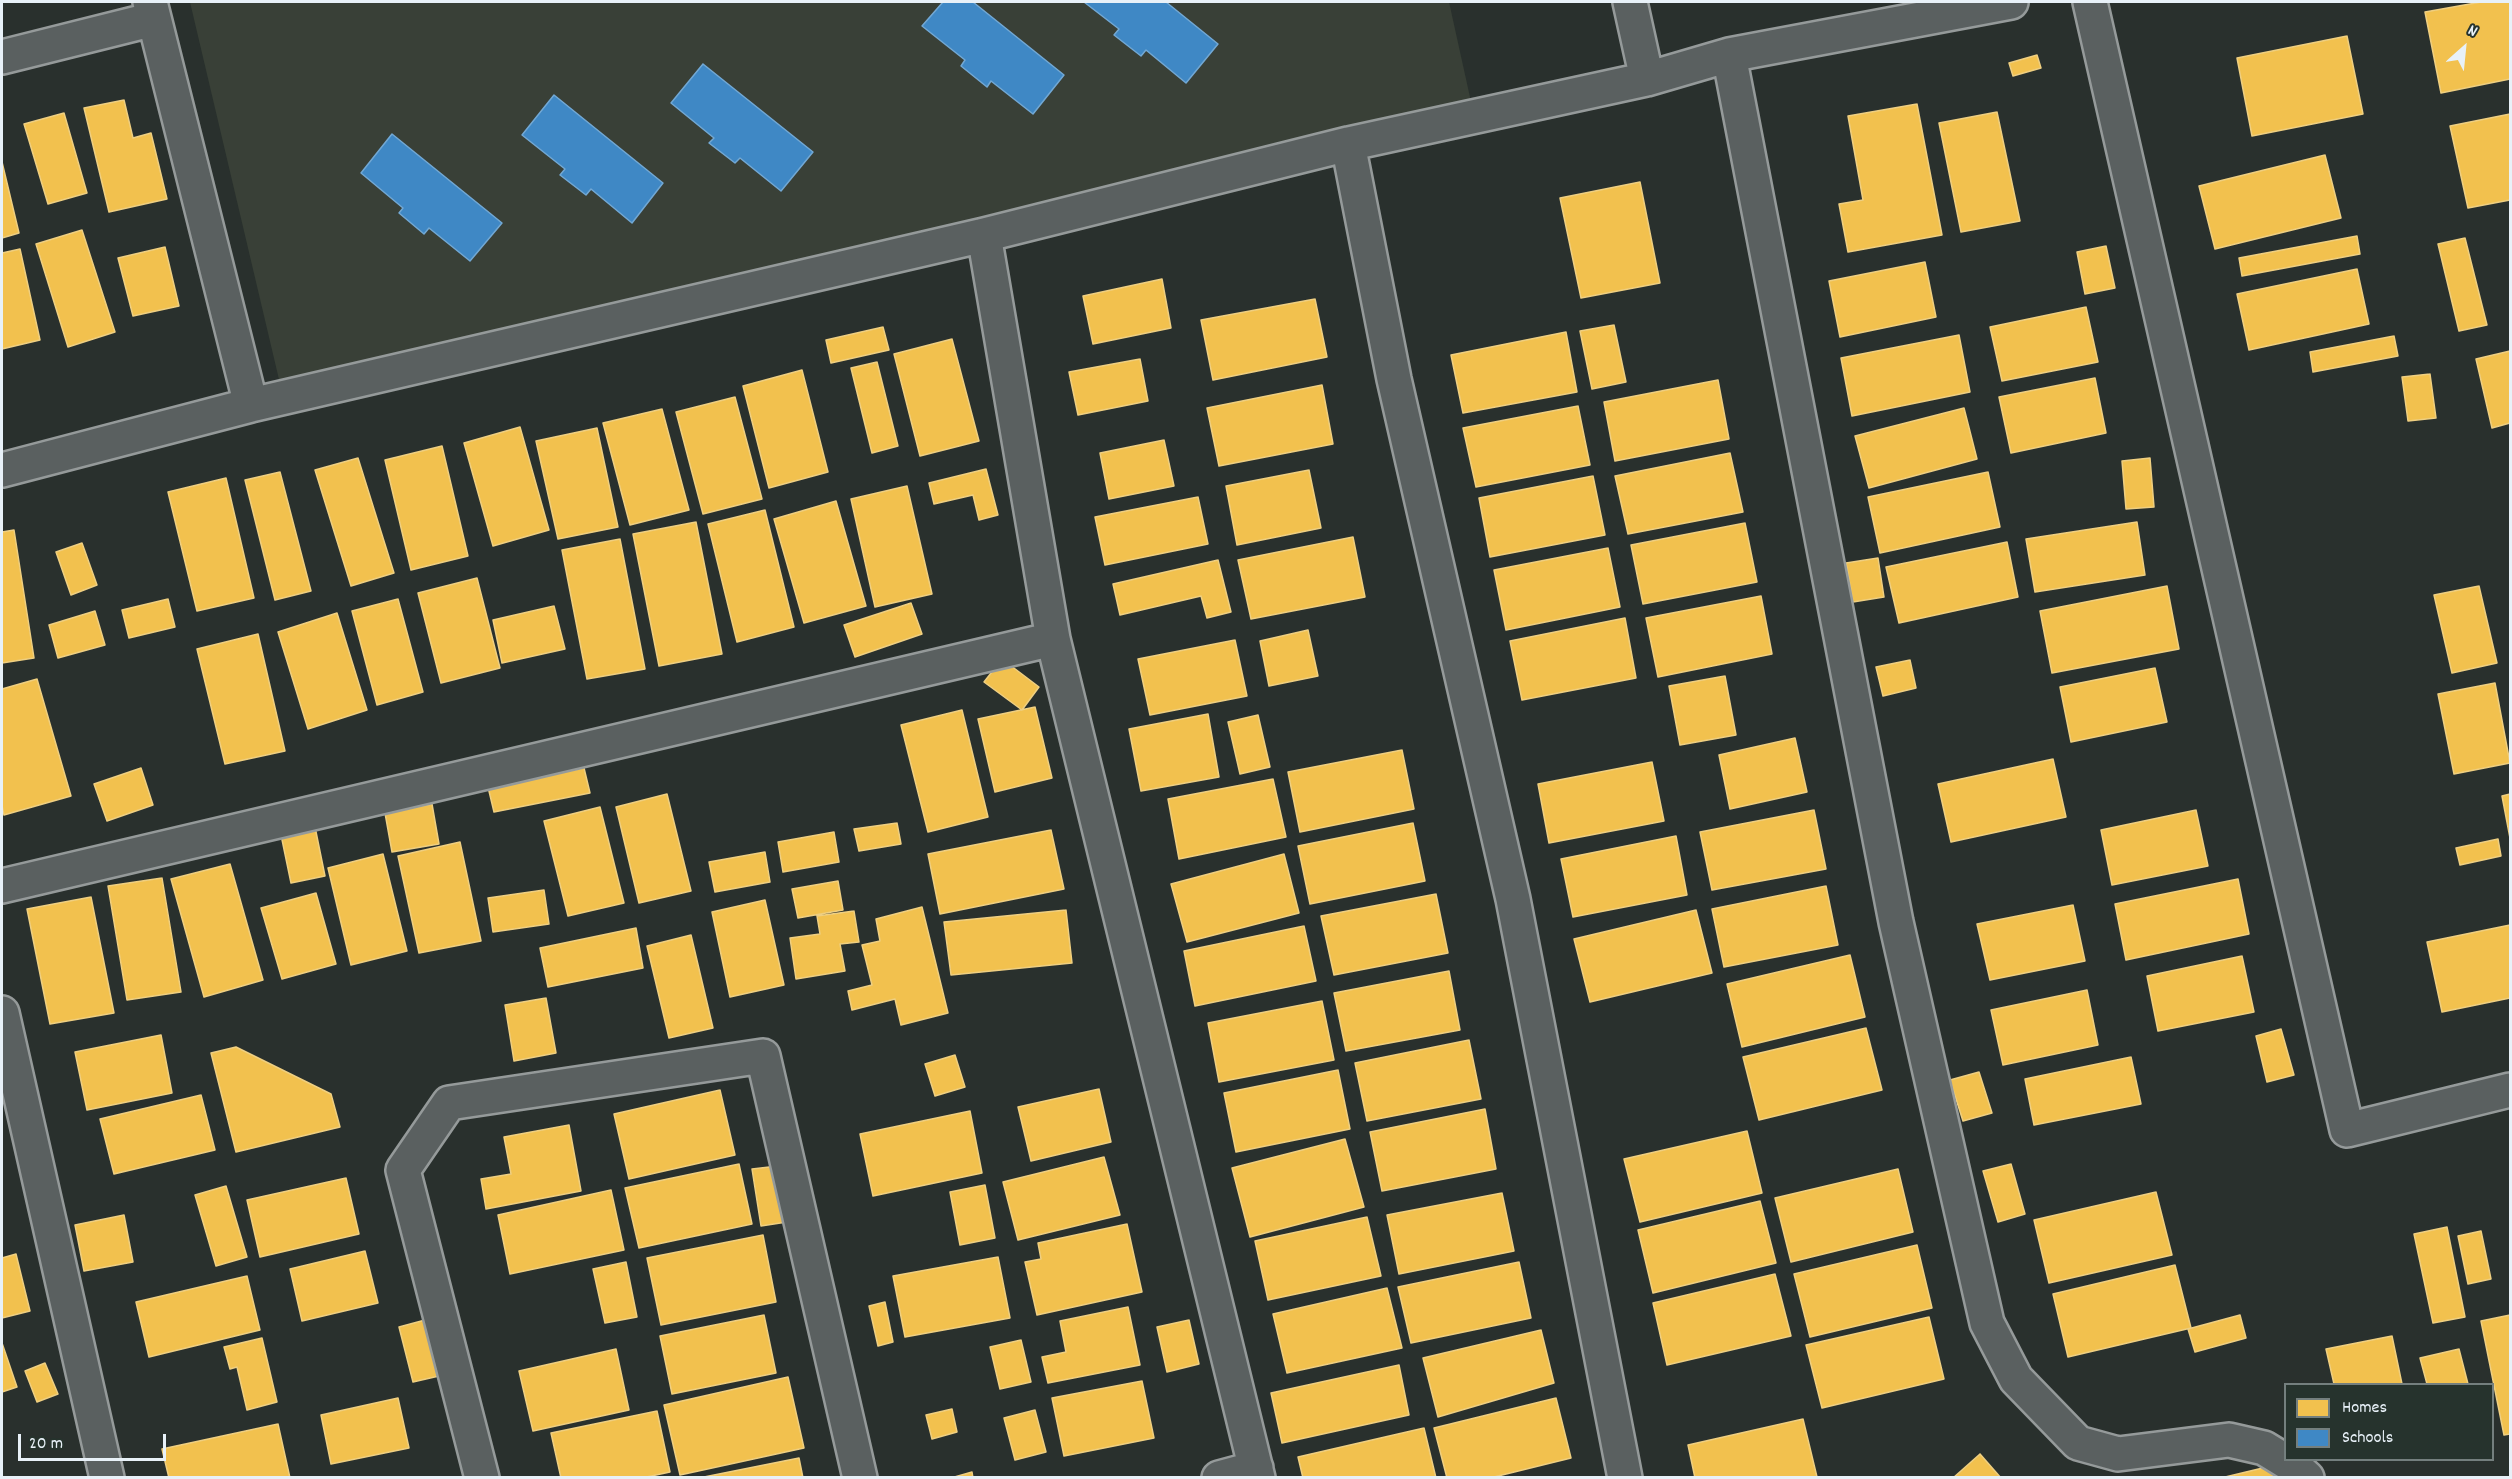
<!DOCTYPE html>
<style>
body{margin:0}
#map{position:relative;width:2512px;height:1479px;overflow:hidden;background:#29302d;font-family:Dekko,sans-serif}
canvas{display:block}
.frame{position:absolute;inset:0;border:3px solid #e8f1f8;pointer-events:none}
.legend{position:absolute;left:2284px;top:1383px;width:210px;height:78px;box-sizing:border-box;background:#26332d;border:2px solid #747f7e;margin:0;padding:8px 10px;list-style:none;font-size:18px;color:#e8f1f8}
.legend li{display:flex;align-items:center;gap:12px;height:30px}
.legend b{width:30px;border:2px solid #747f7e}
.north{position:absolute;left:2434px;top:18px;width:60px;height:60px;-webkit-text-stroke:4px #26332d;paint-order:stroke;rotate:27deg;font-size:16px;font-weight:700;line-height:24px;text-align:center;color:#e8f1f8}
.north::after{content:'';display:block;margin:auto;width:21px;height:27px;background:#e8f1f8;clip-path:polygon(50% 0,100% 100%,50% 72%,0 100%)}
.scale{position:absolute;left:18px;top:1434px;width:148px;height:27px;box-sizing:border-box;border:3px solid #e8f1f8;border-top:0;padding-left:8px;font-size:18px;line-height:21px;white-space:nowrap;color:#e8f1f8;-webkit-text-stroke:4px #26332d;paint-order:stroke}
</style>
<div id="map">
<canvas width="2512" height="1479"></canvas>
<div class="frame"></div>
<ul class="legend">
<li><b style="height:16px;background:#f2c14e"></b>Homes</li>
<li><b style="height:16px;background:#3f88c5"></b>Schools</li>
</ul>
<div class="north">N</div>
<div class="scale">20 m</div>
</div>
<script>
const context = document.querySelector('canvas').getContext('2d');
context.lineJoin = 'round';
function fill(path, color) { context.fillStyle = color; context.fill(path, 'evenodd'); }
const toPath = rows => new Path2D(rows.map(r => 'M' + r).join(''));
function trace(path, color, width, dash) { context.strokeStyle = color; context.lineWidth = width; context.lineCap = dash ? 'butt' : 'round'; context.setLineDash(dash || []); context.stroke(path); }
fill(toPath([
 [190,2,1449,2,1477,129,286,409]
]), '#394037');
const homes = toPath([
 [2481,2,2510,2,2510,79,2441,93,2425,12,2481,2],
 [2347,36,2363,114,2252,136,2237,58,2347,36],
 [2037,55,2041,68,2013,76,2009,63,2037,55],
 [124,100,133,138,151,133,167,199,109,212,84,108,124,100],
 [1917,104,1942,235,1848,252,1839,204,1863,200,1848,116,1917,104],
 [1997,112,2020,221,1961,232,1939,123,1997,112],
 [64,113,87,193,48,204,24,124,64,113],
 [2510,114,2510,200,2468,208,2450,126,2510,114],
 [2325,155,2341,218,2215,249,2199,186,2325,155],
 [2,162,19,233,2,238,2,162],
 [1640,182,1660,283,1581,298,1560,198,1640,182],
 [82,230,115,332,68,347,36,244,82,230],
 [2357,236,2360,254,2242,276,2239,258,2357,236],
 [2465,238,2487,325,2459,331,2438,244,2465,238],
 [2106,246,2115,288,2085,294,2077,252,2106,246],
 [165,247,179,306,133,316,118,258,165,247],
 [20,249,40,340,2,349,2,253,20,249],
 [1925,262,1936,317,1840,337,1829,281,1925,262],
 [2357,269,2369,324,2249,350,2237,294,2357,269],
 [1162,279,1171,328,1093,344,1083,296,1162,279],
 [1315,299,1327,357,1213,380,1201,320,1315,299],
 [2086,307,2098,362,2002,381,1990,327,2086,307],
 [1614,325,1626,382,1592,389,1580,331,1614,325],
 [883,327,889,350,831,363,826,340,883,327],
 [1566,332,1577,392,1463,413,1451,355,1566,332],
 [1959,335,1970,392,1852,416,1841,358,1959,335],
 [2394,336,2398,356,2313,372,2310,352,2394,336],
 [952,339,979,441,920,456,894,354,952,339],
 [2510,351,2510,423,2492,428,2476,359,2510,351],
 [1140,359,1148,401,1078,415,1069,372,1140,359],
 [877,362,898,446,872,453,851,368,877,362],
 [802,370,828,472,769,488,743,386,802,370],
 [2430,374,2436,418,2408,421,2402,377,2430,374],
 [2095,378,2106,433,2011,453,1999,397,2095,378],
 [1718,380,1729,439,1615,461,1604,402,1718,380],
 [1322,385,1333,444,1219,466,1207,408,1322,385],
 [735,397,762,499,703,514,676,412,735,397],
 [1578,406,1590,465,1476,487,1463,428,1578,406],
 [1964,408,1977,459,1869,488,1855,436,1964,408],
 [662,409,689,510,630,525,603,423,662,409],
 [520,427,549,530,493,546,464,443,520,427],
 [597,428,618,527,558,539,536,441,597,428],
 [1164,440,1174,486,1109,499,1100,453,1164,440],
 [442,446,468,556,411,570,385,460,442,446],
 [1730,453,1743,512,1628,534,1615,476,1730,453],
 [358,458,394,573,351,586,315,470,358,458],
 [2150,458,2154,507,2126,509,2122,461,2150,458],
 [986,469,998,515,979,520,973,495,934,504,929,483,986,469],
 [1309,470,1321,528,1237,545,1226,486,1309,470],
 [280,472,311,591,275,600,245,480,280,472],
 [1988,472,2000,527,1880,553,1868,497,1988,472],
 [1593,476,1605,535,1490,557,1479,498,1593,476],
 [226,478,254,598,197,611,168,492,226,478],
 [907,486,932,594,875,607,851,499,907,486],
 [1198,497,1208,544,1105,565,1095,517,1198,497],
 [836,501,866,606,804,623,774,519,836,501],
 [765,510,794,627,737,642,708,524,765,510],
 [696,522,722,654,659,666,633,534,696,522],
 [2137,522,2145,575,2035,592,2026,539,2137,522],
 [1745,523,1757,582,1643,604,1631,545,1745,523],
 [14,530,34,658,2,663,2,532,14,530],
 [1353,537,1365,597,1251,619,1238,560,1353,537],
 [620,539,645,669,587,679,562,550,620,539],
 [2007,542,2018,597,1899,623,1886,567,2007,542],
 [82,543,97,585,71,595,56,552,82,543],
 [1608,548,1620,607,1506,630,1494,570,1608,548],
 [1878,558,1884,597,1853,602,1846,563,1878,558],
 [1218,560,1231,612,1207,618,1201,596,1120,615,1113,584,1218,560],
 [477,578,500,668,441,683,418,593,477,578],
 [2167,586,2179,649,2052,673,2040,611,2167,586],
 [2479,586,2497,663,2452,673,2434,595,2479,586],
 [1761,596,1772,654,1658,677,1646,618,1761,596],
 [168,599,175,627,129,638,122,610,168,599],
 [398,599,423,692,377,705,352,611,398,599],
 [911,603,922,634,855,657,844,625,911,603],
 [554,606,565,649,502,663,493,620,554,606],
 [95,611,105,645,58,658,49,625,95,611],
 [337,613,367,710,308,729,278,632,337,613],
 [1625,618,1636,678,1522,700,1510,641,1625,618],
 [1308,630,1318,676,1269,686,1260,641,1308,630],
 [258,634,285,751,225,764,197,649,258,634],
 [1235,640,1247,696,1150,715,1138,659,1235,640],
 [1002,659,1039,687,1022,710,984,682,1002,659],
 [1910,660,1916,688,1883,696,1876,667,1910,660],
 [2155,668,2167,722,2071,742,2060,687,2155,668],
 [1725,676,1736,735,1680,745,1669,686,1725,676],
 [37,679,71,796,4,815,2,806,2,689,37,679],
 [2495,683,2510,763,2454,774,2438,694,2495,683],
 [1035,707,1052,778,995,792,978,719,1035,707],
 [962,710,988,817,928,832,901,725,962,710],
 [1208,714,1219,777,1141,791,1129,729,1208,714],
 [1258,715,1270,767,1240,774,1228,722,1258,715],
 [1795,738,1807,792,1730,809,1719,755,1795,738],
 [1402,750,1414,809,1300,832,1288,772,1402,750],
 [2053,759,2066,817,1951,842,1938,784,2053,759],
 [1652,762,1664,821,1549,843,1538,784,1652,762],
 [141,768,153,805,107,821,94,784,141,768],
 [584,768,590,793,494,812,488,787,584,768],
 [1273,779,1286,837,1179,859,1168,799,1273,779],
 [667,794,691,891,639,903,616,807,667,794],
 [2510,794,2510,838,2502,796,2510,794],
 [432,804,439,844,392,852,385,813,432,804],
 [600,807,624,903,568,916,544,821,600,807],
 [1814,810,1826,869,1712,890,1700,832,1814,810],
 [2196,810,2208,866,2112,885,2101,830,2196,810],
 [314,822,325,876,291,883,280,830,314,822],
 [897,823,901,844,859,851,854,829,897,823],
 [1413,823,1425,881,1310,904,1298,846,1413,823],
 [1051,830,1064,889,940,914,928,854,1051,830],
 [834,832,839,862,783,872,778,842,834,832],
 [1676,836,1687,895,1573,917,1561,859,1676,836],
 [2498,839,2501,856,2460,865,2456,848,2498,839],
 [460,842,481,941,419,953,398,856,460,842],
 [765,852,770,882,715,892,709,862,765,852],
 [383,854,407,951,351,965,328,868,383,854],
 [1284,854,1299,913,1187,942,1171,884,1284,854],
 [230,864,263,980,204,997,171,879,230,864],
 [162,878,181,992,127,1000,108,886,162,878],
 [2238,879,2249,934,2126,960,2115,904,2238,879],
 [838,881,843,910,798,918,792,889,838,881],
 [1826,886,1838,945,1724,967,1712,909,1826,886],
 [544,890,549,924,493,932,488,898,544,890],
 [316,893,336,964,282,979,261,908,316,893],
 [1436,894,1448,953,1334,975,1321,916,1436,894],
 [91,897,114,1013,50,1024,27,909,91,897],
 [765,900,784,985,730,997,712,912,765,900],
 [2073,905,2085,961,1990,980,1977,924,2073,905],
 [922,907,948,1013,901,1025,895,999,852,1010,848,991,872,985,862,945,880,941,876,919,922,907],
 [1066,910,1072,963,951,975,944,922,1066,910],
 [1696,910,1712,973,1590,1002,1574,939,1696,910],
 [854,911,859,942,840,944,845,971,796,979,790,938,820,934,817,916,854,911],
 [2510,925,2510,998,2442,1012,2427,942,2510,925],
 [1304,926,1316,981,1195,1006,1184,951,1304,926],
 [636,928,643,968,548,987,540,948,636,928],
 [691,935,713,1028,669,1038,647,946,691,935],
 [1850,955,1865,1017,1742,1047,1727,984,1850,955],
 [2242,956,2254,1012,2158,1031,2147,976,2242,956],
 [1449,971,1460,1030,1346,1051,1334,993,1449,971],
 [2087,990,2098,1045,2003,1065,1991,1010,2087,990],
 [546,998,556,1053,514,1061,505,1005,546,998],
 [1322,1001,1334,1060,1219,1082,1208,1023,1322,1001],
 [1866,1028,1882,1090,1759,1120,1743,1057,1866,1028],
 [2281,1029,2294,1075,2267,1082,2256,1036,2281,1029],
 [161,1035,172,1093,87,1110,75,1052,161,1035],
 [1469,1040,1481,1099,1367,1121,1355,1063,1469,1040],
 [236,1047,331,1094,340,1127,236,1152,211,1053,236,1047],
 [955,1055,965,1087,935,1096,925,1064,955,1055],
 [2131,1057,2141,1104,2034,1125,2025,1079,2131,1057],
 [1338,1070,1350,1129,1236,1152,1224,1093,1338,1070],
 [1979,1072,1992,1113,1963,1121,1950,1080,1979,1072],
 [1099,1089,1111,1142,1031,1161,1018,1107,1099,1089],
 [720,1090,735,1155,629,1179,614,1114,720,1090],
 [201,1095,215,1150,114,1174,100,1119,201,1095],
 [1485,1109,1496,1169,1382,1191,1370,1132,1485,1109],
 [970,1111,982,1173,873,1196,860,1134,970,1111],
 [569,1125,581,1191,486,1209,481,1179,511,1174,504,1137,569,1125],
 [1747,1131,1762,1193,1640,1222,1624,1159,1747,1131],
 [1345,1139,1364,1207,1250,1237,1232,1168,1345,1139],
 [1104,1157,1120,1215,1018,1240,1003,1182,1104,1157],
 [739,1164,752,1224,639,1248,625,1188,739,1164],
 [2011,1164,2025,1214,1998,1222,1983,1171,2011,1164],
 [778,1166,787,1222,761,1226,752,1169,778,1166],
 [1898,1169,1913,1232,1791,1262,1775,1198,1898,1169],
 [346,1178,359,1234,260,1257,247,1200,346,1178],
 [985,1185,995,1238,960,1245,950,1192,985,1185],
 [226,1186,247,1257,216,1266,195,1195,226,1186],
 [611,1190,624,1250,510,1274,498,1215,611,1190],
 [2156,1192,2172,1255,2049,1283,2034,1220,2156,1192],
 [1502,1193,1514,1251,1399,1274,1387,1215,1502,1193],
 [1760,1201,1776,1263,1653,1293,1638,1230,1760,1201],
 [124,1215,133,1262,84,1271,75,1225,124,1215],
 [1367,1217,1381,1276,1268,1300,1255,1241,1367,1217],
 [1127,1224,1142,1292,1037,1315,1025,1262,1041,1259,1038,1243,1127,1224],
 [2447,1227,2465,1317,2433,1323,2414,1234,2447,1227],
 [2481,1231,2491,1279,2468,1284,2458,1236,2481,1231],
 [763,1235,776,1302,661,1325,647,1258,763,1235],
 [1917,1245,1932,1308,1810,1337,1794,1274,1917,1245],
 [365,1251,378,1303,302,1321,290,1269,365,1251],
 [16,1254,30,1311,2,1318,2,1258,16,1254],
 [998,1257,1010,1318,905,1337,893,1276,998,1257],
 [626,1262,637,1317,605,1323,593,1269,626,1262],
 [1519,1262,1531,1318,1411,1343,1398,1287,1519,1262],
 [2175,1265,2191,1328,2068,1357,2053,1294,2175,1265],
 [1775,1274,1791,1336,1667,1365,1653,1303,1775,1274],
 [247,1276,260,1330,149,1357,136,1302,247,1276],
 [1387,1288,1402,1348,1287,1373,1273,1314,1387,1288],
 [885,1302,893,1342,878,1346,869,1306,885,1302],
 [1128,1307,1140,1365,1048,1383,1042,1357,1066,1352,1060,1321,1128,1307],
 [764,1315,776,1373,672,1394,660,1336,764,1315],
 [2240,1315,2246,1338,2195,1352,2188,1329,2240,1315],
 [2510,1315,2510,1434,2504,1435,2481,1321,2510,1315],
 [1929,1317,1944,1379,1822,1408,1806,1345,1929,1317],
 [425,1320,439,1376,413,1382,399,1327,425,1320],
 [1189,1320,1199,1364,1167,1372,1157,1327,1189,1320],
 [1541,1330,1554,1383,1438,1417,1423,1358,1541,1330],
 [2392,1336,2402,1384,2334,1384,2326,1349,2392,1336],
 [262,1338,277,1402,247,1410,237,1367,230,1369,224,1347,262,1338],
 [1021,1340,1031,1382,1000,1389,990,1347,1021,1340],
 [2,1343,17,1387,2,1392,2,1343],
 [616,1349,629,1410,533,1431,519,1371,616,1349],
 [2459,1349,2468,1384,2427,1384,2420,1358,2459,1349],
 [45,1363,58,1394,37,1402,25,1371,45,1363],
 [1399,1365,1409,1415,1282,1443,1271,1393,1399,1365],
 [788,1377,804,1448,680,1475,664,1405,788,1377],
 [1142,1381,1154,1438,1064,1456,1052,1398,1142,1381],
 [398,1398,409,1448,331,1464,321,1415,398,1398],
 [1556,1398,1571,1458,1490,1478,1447,1478,1434,1428,1556,1398],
 [952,1409,957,1432,932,1439,926,1415,952,1409],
 [1035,1410,1046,1452,1015,1460,1004,1418,1035,1410],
 [657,1411,670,1472,642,1478,561,1478,551,1433,657,1411],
 [1803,1419,1817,1477,1695,1478,1688,1445,1803,1419],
 [278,1424,290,1478,169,1478,162,1449,278,1424],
 [1424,1428,1436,1478,1303,1478,1298,1457,1424,1428],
 [1980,1454,2001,1478,1953,1478,1980,1454],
 [799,1458,803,1478,699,1478,799,1458],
 [2271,1466,2274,1478,2221,1478,2271,1466],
 [972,1472,973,1478,951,1478,972,1472]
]);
fill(homes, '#f2c14e');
trace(homes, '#efcf81', 1.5);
const schools = toPath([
 [943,2,973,2,1064,75,1033,114,991,81,987,87,961,66,965,60,922,26,943,2],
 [1084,2,1166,2,1218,44,1186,83,1146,50,1141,56,1114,35,1119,29,1084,2],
 [703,64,813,152,781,191,740,158,735,163,709,143,714,138,671,103,703,64],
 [554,95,663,183,632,223,591,189,586,195,560,175,565,169,522,135,554,95],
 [392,134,502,223,470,261,429,228,424,234,399,213,403,208,361,173,392,134]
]);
fill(schools, '#3f88c5');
trace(schools, '#72a8d4', 1.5);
const street = toPath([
 [150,2,251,405],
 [1630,2,1647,79],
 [2090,2,2347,1130,2510,1090],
 [1729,55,1896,922,1987,1323,2016,1379,2078,1443,2118,1454,2229,1440,2264,1448,2295,1467,2307,1478],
 [2,57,154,19],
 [1348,144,1394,379,1513,899,1625,1478],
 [984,235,1053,639,1258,1478],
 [2,470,251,405,984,235,1348,144,1647,79,1729,55,2011,2],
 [2,886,1053,639],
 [2,1013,107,1478],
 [482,1478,403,1170,449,1103,763,1056,860,1478],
 [1219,1478,1256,1468]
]);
trace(street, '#959a9a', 38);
trace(street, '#5a6060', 33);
</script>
